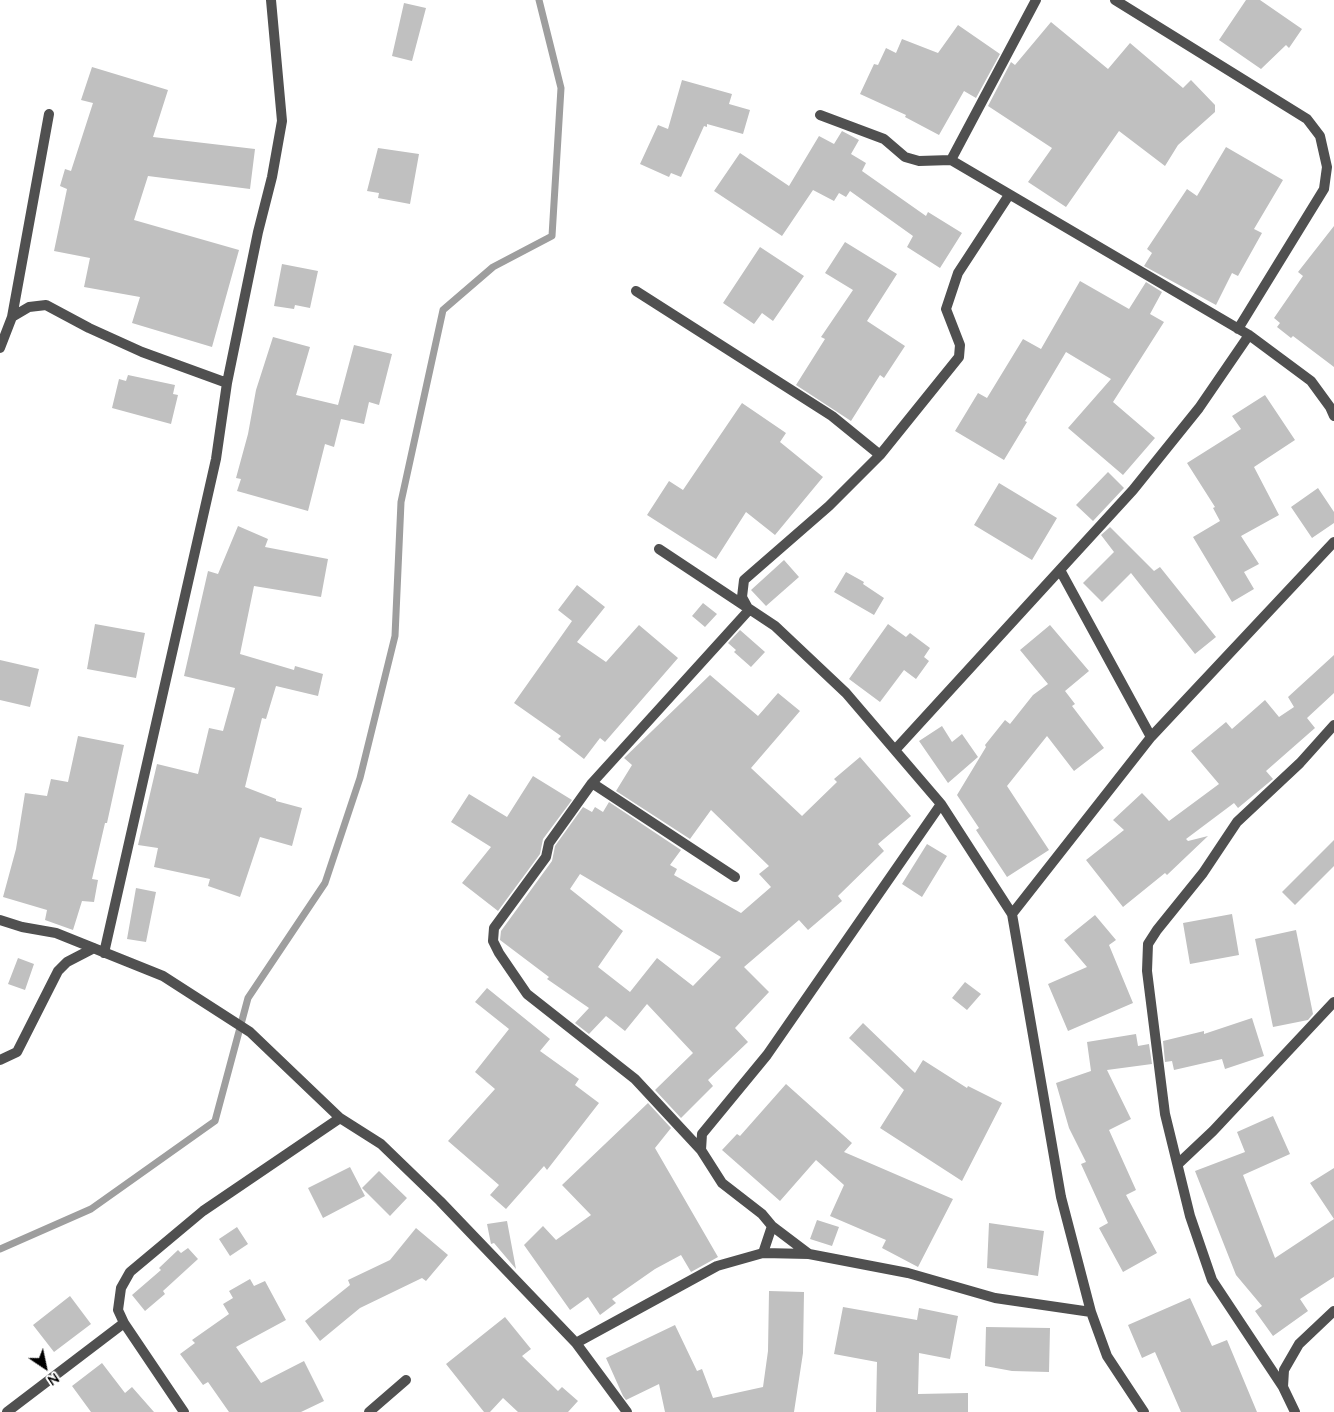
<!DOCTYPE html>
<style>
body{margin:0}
#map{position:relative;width:1334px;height:1412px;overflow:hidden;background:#fff;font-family:Quicksand,sans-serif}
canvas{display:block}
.north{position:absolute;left:20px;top:1342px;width:50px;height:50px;-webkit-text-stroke:4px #fff;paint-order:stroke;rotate:146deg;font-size:14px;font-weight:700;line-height:20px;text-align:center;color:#000}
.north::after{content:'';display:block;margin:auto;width:18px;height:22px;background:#000;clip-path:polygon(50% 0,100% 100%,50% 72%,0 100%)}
</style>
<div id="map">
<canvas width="1334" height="1412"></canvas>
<div class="north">N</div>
</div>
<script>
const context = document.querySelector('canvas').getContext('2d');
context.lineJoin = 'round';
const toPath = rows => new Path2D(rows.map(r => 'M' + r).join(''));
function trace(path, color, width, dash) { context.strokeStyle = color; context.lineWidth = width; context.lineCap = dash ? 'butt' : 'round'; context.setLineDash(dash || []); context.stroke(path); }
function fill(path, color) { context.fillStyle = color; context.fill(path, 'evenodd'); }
trace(toPath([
 [0,1249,91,1209,215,1121,248,998,325,883,360,778,395,636,401,502,443,310,493,267,552,236,561,88,539,0]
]), '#9e9e9e', 7);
fill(toPath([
 [1246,0,1260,0,1302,29,1289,48,1286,45,1261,69,1219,40],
 [404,3,426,8,412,61,392,56],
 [1051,22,1108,69,1130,43,1183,88,1191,80,1215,105,1215,112,1178,145,1165,166,1119,131,1066,207,1028,182,1052,148,988,106,1011,62,1015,65],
 [958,25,1000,54,976,98,964,91,939,135,905,117,906,115,860,94,874,64,878,65,886,48,896,53,902,39,938,53],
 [92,67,168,90,153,137,255,149,250,189,148,176,134,220,239,250,212,347,132,323,140,297,84,287,90,258,54,251,67,189,60,186,65,169,71,171,93,103,81,100],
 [682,80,732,94,729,104,750,110,743,134,707,124,707,127,704,126,681,177,671,173,669,177,640,164,658,125,668,129],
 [842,131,859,140,851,154,866,163,862,171,926,216,928,212,962,233,940,268,907,247,913,236,850,191,846,197,839,193,834,201,813,190,782,236,714,191,740,153,789,186,819,136,834,144],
 [1226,147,1283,180,1254,229,1262,233,1238,276,1232,273,1216,305,1144,266,1152,253,1147,249,1187,189,1197,196],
 [378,148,419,154,410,204,378,198,379,193,367,191],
 [1334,226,1334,367,1293,336,1291,338,1277,327,1280,323,1274,318,1303,276,1298,272],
 [845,242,897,274,867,321,905,346,884,378,880,375,851,421,796,385,825,339,821,337,853,290,825,273],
 [760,247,804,276,773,321,762,313,754,324,723,303],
 [282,264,318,271,310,308,295,305,294,309,274,306],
 [1080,281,1129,309,1146,282,1162,292,1150,314,1164,322,1113,402,1155,438,1123,475,1068,428,1111,379,1066,352,1025,421,1027,422,1004,460,955,431,978,393,987,398,1023,339,1041,349],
 [273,337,310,347,296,395,338,405,354,345,392,354,379,405,369,402,364,424,341,419,334,447,325,444,308,511,237,491,241,479,236,478,248,434,256,390],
 [128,375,175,385,173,394,178,395,171,424,112,408,119,379,126,381],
 [1265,395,1295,440,1254,467,1279,515,1241,536,1259,564,1244,572,1254,589,1232,602,1193,537,1220,521,1213,508,1215,507,1187,463,1241,429,1232,416],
 [742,403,786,433,780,442,823,477,775,535,746,512,716,559,647,515,669,481,683,490],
 [1108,472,1124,488,1093,521,1076,505],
 [999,483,1057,518,1032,560,974,525],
 [1318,488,1334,512,1334,523,1312,538,1291,507],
 [238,526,268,539,265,547,328,559,321,597,254,586,240,654,294,670,295,666,323,674,318,696,276,686,266,719,262,718,245,787,276,799,276,801,302,808,292,846,260,837,240,897,208,886,210,879,154,867,158,848,138,845,157,764,198,774,209,728,223,731,235,688,184,676,208,571,218,574],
 [1110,527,1154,571,1160,567,1216,637,1195,654,1131,573,1102,602,1083,583,1114,552,1101,535],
 [784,560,799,577,766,606,751,590],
 [846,572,864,582,863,584,884,598,874,615,834,592],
 [577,585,605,607,577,642,606,662,639,625,678,658,605,742,600,738,584,759,558,739,561,736,514,703,572,621,558,610],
 [703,603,717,614,705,627,692,616],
 [95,624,145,633,136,678,87,669],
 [888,624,906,637,910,633,930,648,924,657,929,661,916,679,904,670,880,702,849,679],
 [1050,625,1089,671,1065,691,1075,704,1072,706,1104,748,1074,771,1047,736,1007,786,1049,850,1007,877,976,830,979,828,957,795,986,747,985,745,1005,720,1010,724,1033,695,1048,684,1020,650],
 [740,630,765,652,751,667,734,652,736,650,728,643],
 [1334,655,1334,693,1307,718,1315,728,1266,771,1273,779,1238,808,1234,803,1186,839,1188,841,1208,836,1167,875,1165,873,1123,907,1086,860,1124,830,1113,820,1142,793,1169,821,1219,784,1191,751,1226,722,1232,729,1265,700,1279,717,1294,707,1288,697],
 [0,660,39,669,30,707,0,700],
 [710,675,758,716,778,693,800,711,751,768,802,816,837,782,834,779,860,757,911,816,878,844,884,851,838,896,842,901,808,930,799,920,744,967,769,992,735,1028,748,1042,708,1080,713,1086,681,1118,655,1090,693,1053,647,1004,625,1031,606,1016,589,1034,575,1023,589,1008,547,979,549,977,500,940,501,931,552,861,555,846,583,807,592,812,595,807,603,812,609,802,681,850,670,865,677,869,674,875,741,913,771,887,759,874,769,866,711,810,690,839,616,791,632,765,624,758],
 [580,874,721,957,693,986,657,958,630,992,598,967,623,931,570,889],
 [942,726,952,742,962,734,978,757,948,783,919,741],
 [78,736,124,745,107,823,105,823,92,879,98,880,94,902,82,901,73,930,45,920,47,910,3,897,16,849,25,793,47,796,51,779,68,782],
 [533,776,572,800,543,839,540,854,498,911,462,883,491,847,451,822,469,794,507,817],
 [1334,840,1334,866,1295,905,1282,892],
 [927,844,947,856,922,897,902,884],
 [136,888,156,892,146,942,127,939],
 [1232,914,1239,955,1190,964,1183,923],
 [1095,915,1116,940,1109,945,1133,1003,1068,1031,1048,984,1087,967,1064,940],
 [1296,930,1313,1014,1308,1020,1273,1027,1255,939],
 [18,958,34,964,25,990,8,984],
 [965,982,981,994,967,1010,952,998],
 [487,988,550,1039,540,1051,579,1079,575,1085,599,1103,547,1170,544,1166,506,1209,490,1195,499,1185,448,1141,495,1089,475,1072,509,1029,475,1002],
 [1252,1018,1264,1056,1225,1069,1222,1059,1174,1070,1172,1061,1165,1062,1163,1041,1204,1031,1204,1034],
 [863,1023,915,1073,923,1060,967,1088,968,1086,1002,1103,962,1181,880,1128,904,1090,849,1038],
 [1136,1034,1138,1046,1149,1044,1152,1064,1107,1070,1131,1119,1109,1130,1136,1190,1126,1195,1157,1253,1123,1272,1099,1228,1108,1223,1081,1164,1086,1162,1069,1128,1056,1083,1091,1071,1087,1042],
 [786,1084,852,1143,844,1152,953,1199,918,1267,882,1248,886,1240,830,1216,844,1185,816,1160,780,1201,722,1150,737,1134,740,1136],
 [648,1103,671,1128,655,1148,718,1257,691,1272,681,1255,655,1269,612,1299,616,1303,600,1315,588,1297,570,1310,524,1245,543,1226,556,1240,591,1215,562,1185],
 [1273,1116,1290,1154,1243,1175,1275,1258,1334,1219,1310,1183,1334,1168,1334,1277,1300,1299,1308,1311,1273,1336,1255,1311,1262,1306,1236,1275,1195,1171,1245,1152,1237,1132],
 [350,1167,365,1196,323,1218,308,1188],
 [379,1171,407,1198,390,1216,362,1188],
 [817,1220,839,1227,832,1246,810,1239],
 [507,1221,516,1269,494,1243,491,1244,487,1224],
 [989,1223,1044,1231,1038,1276,987,1268],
 [237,1227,248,1244,230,1256,219,1239],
 [416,1228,448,1255,426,1281,422,1278,360,1308,320,1341,305,1321,350,1285,348,1280,390,1260],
 [188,1248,198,1259,163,1291,165,1294,145,1311,132,1295,161,1270,159,1268,178,1250,181,1253],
 [250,1279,254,1286,265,1281,286,1320,236,1347,261,1383,304,1361,324,1401,301,1412,229,1412,208,1382,203,1385,180,1354,195,1343,192,1340,229,1314,223,1304,233,1298,229,1291],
 [769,1291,804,1292,803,1353,794,1412,665,1412,659,1384,626,1400,623,1396,606,1358,675,1325,697,1371,702,1369,713,1398,763,1387,768,1351],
 [70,1296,91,1324,54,1352,33,1325],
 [1190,1298,1212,1346,1227,1340,1257,1412,1181,1412,1155,1352,1142,1358,1128,1325],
 [843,1307,917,1320,919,1308,958,1316,950,1359,919,1353,918,1394,968,1393,968,1412,876,1412,877,1362,834,1354],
 [505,1317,531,1349,522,1356,558,1391,562,1387,578,1401,568,1412,518,1412,503,1398,490,1412,484,1412,446,1364],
 [986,1327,1050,1328,1049,1372,1012,1371,985,1366],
 [102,1363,125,1393,132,1387,154,1412,91,1412,72,1386]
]), '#c0c0c0');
trace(toPath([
 [1115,0,1307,119,1320,136,1327,167,1324,189,1238,329],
 [820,115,884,139,905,157,919,161,951,160,1249,335,1311,381,1330,407,1334,416],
 [951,160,1036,0],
 [636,291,832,416,880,455],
 [12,317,29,307,46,305,89,328,142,352,227,383],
 [0,348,12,317,49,114],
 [659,549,775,626,846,693,941,804,1012,914,1061,1197,1091,1312,1107,1356,1144,1412],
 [1060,570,1151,737],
 [895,750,1133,490,1199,408,1249,335],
 [592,783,735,877],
 [1012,914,1151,737,1334,542],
 [0,920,22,927,56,933,163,976,250,1032,340,1118,381,1144,440,1201,576,1343,627,1412],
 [104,953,216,459,227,383,258,232,272,177,282,121,271,0],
 [0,1060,17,1052,58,971,67,962,94,948],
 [701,1150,702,1134,767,1055,941,804],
 [1178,1164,1213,1131,1334,1002],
 [763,1253,772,1226],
 [809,1254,772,1226,762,1214,722,1183,701,1150,635,1079,527,994,499,953,493,941,494,928,546,857,549,843,592,783,749,610,742,597,744,580,829,506,880,455,959,357,960,345,946,309,958,273,1009,195],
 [124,1323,184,1412],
 [576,1343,717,1266,763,1253,809,1254,908,1273,995,1298,1091,1312],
 [1283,1387,1284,1370,1299,1344,1334,1311],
 [7,1412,124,1323,118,1310,121,1288,130,1272,203,1211,340,1118],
 [369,1412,406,1380],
 [1295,1412,1283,1387,1212,1280,1190,1216,1165,1114,1147,971,1148,944,1157,930,1203,873,1237,822,1300,763,1334,725]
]), '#505050', 10);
</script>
